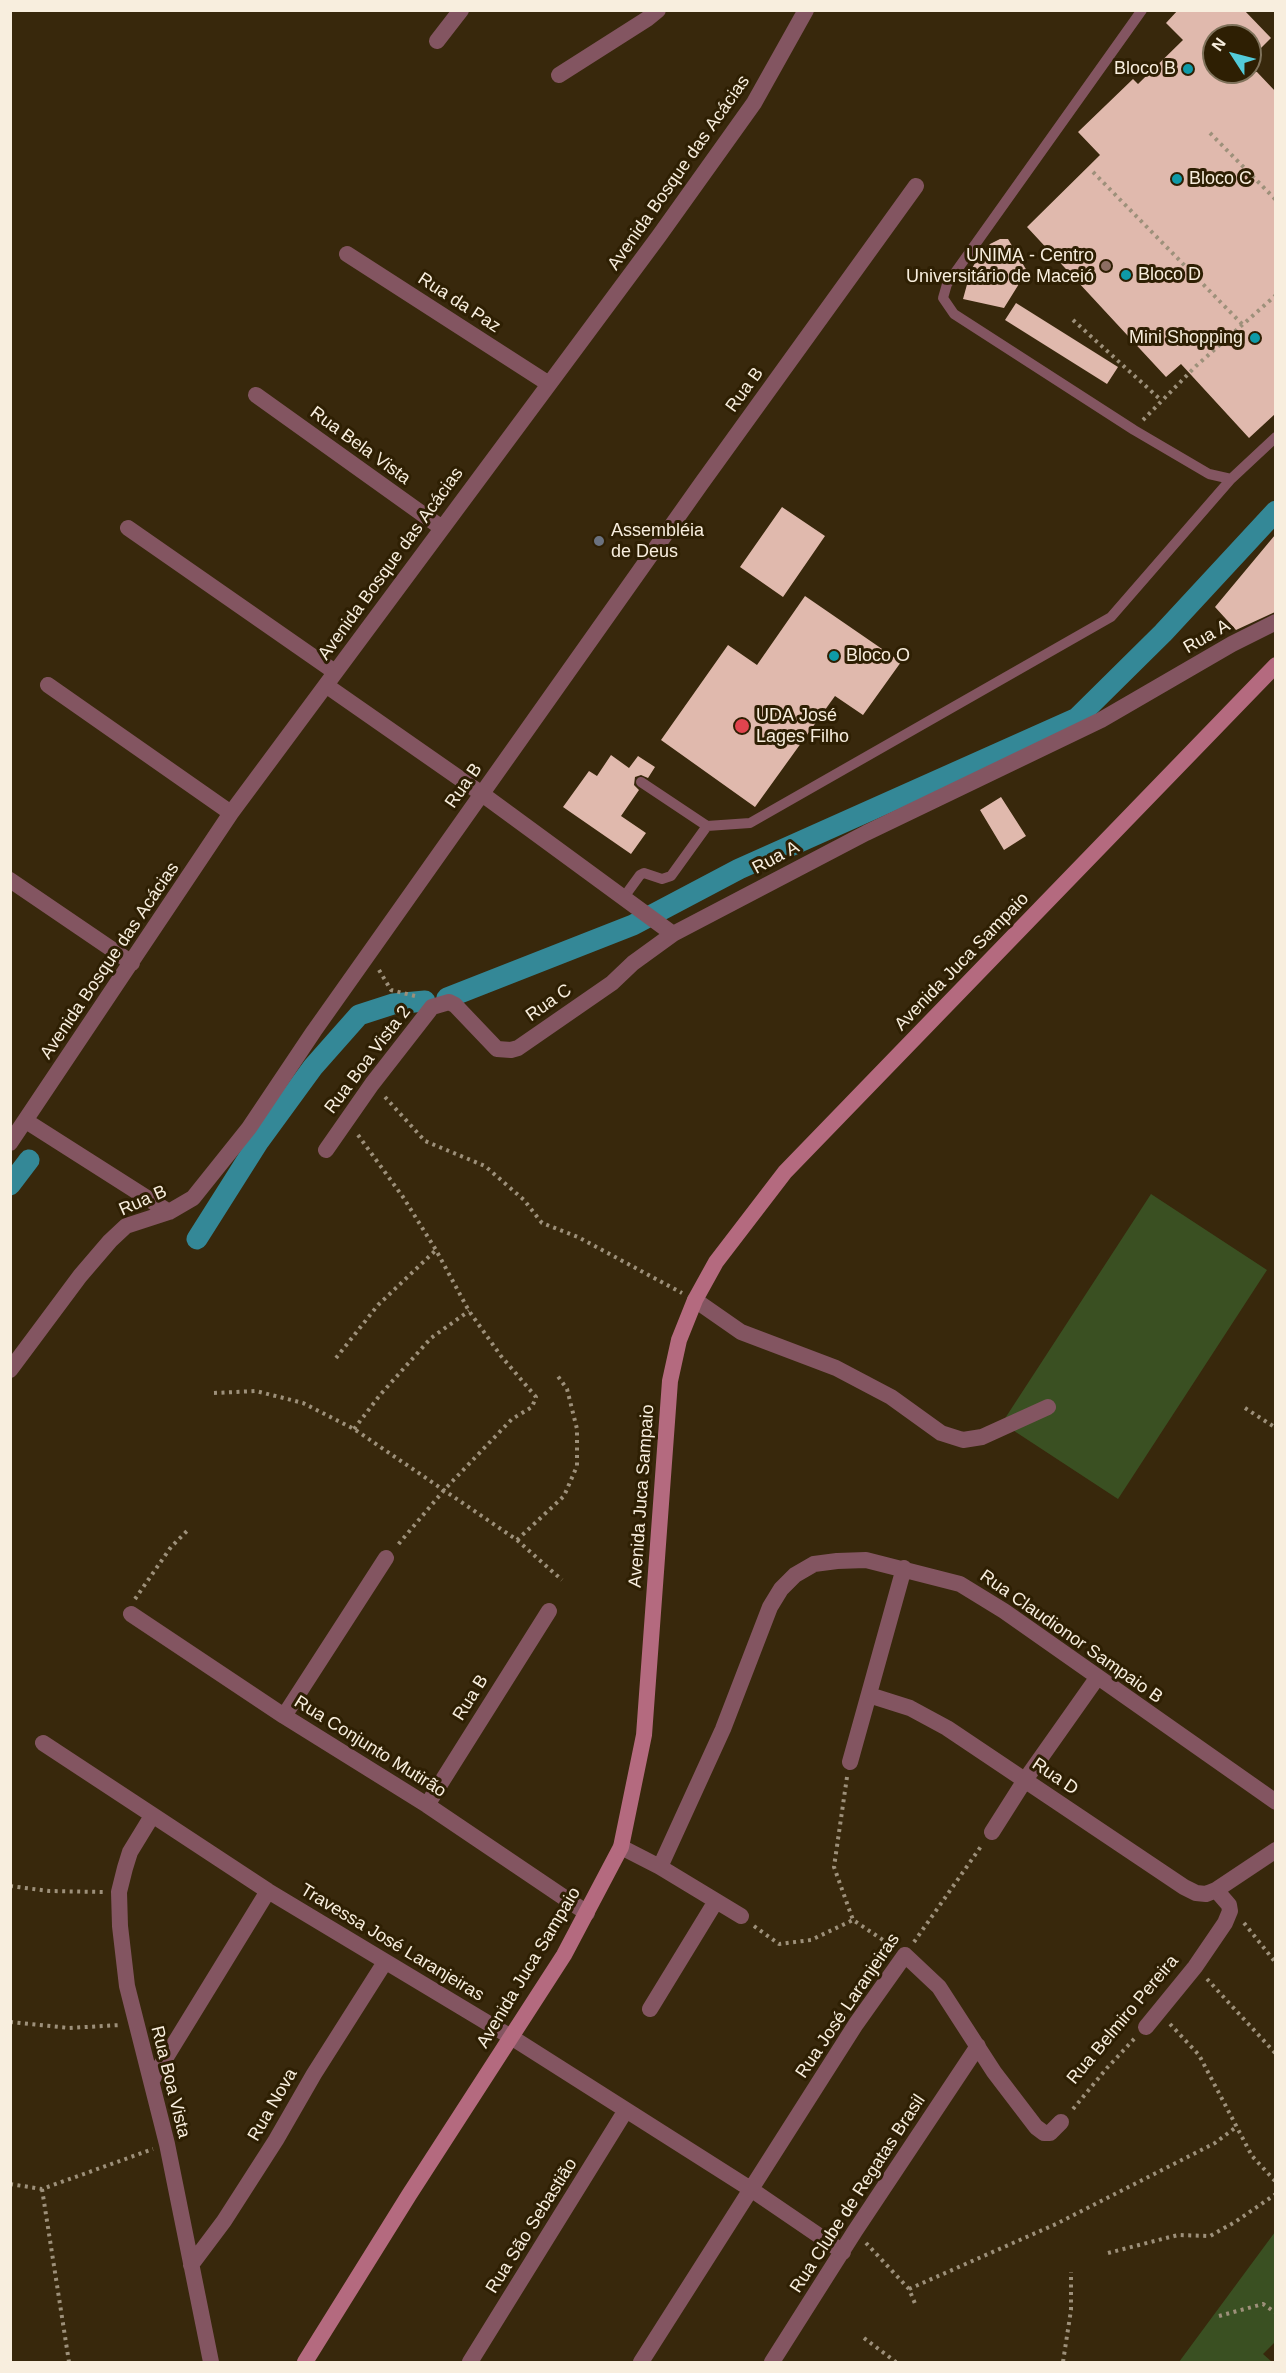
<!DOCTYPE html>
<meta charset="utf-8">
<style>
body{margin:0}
#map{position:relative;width:1286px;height:2373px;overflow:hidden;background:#38280c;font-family:Helvetica,sans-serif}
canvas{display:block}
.frame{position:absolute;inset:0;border:12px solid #f8eede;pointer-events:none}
.north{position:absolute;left:1202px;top:24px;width:60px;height:60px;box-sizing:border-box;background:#2e1f03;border:2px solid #7f725b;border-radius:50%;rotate:306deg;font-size:16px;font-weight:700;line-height:24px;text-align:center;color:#f8eede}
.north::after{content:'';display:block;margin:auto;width:21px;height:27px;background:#53cbda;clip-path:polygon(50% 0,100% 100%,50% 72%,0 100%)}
</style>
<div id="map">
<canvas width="1286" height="2373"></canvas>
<div class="frame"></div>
<div class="north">N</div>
</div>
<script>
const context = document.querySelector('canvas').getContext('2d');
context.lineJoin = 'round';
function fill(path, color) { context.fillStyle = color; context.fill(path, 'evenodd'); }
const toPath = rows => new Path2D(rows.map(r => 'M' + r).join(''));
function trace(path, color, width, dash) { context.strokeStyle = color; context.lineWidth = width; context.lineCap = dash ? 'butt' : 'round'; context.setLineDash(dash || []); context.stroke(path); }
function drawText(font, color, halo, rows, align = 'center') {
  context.font = font + ' Helvetica,sans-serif'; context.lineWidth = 6; context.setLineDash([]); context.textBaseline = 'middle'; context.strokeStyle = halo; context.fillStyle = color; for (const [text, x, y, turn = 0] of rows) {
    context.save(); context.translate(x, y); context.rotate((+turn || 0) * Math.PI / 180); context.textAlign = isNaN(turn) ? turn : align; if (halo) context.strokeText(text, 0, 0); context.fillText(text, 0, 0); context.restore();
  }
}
fill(toPath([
 [1151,1194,1267,1270,1118,1499,1002,1423],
 [1275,2232,1275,2342,1263,2354,1272,2362,1179,2362]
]), '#3a5022');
trace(toPath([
 [447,998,633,925,739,869,1077,718,1163,633,1276,511],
 [10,1185,29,1160],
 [197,1239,259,1141,313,1067,359,1015,393,1004,425,1001]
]), '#348897', 21);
fill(toPath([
 [1178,10,1244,10,1271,38,1250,59,1250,36,1214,36,1214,72,1257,72,1275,91,1275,414,1249,438,1181,364,1166,377,1027,227,1100,155,1078,132,1133,79,1138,84,1183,40,1166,23],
 [1000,239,1008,239,1027,271,1004,308,963,299,971,270,978,258,990,244],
 [1016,303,1118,367,1107,384,1005,320],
 [782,507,825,536,783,597,740,567],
 [1275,535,1275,612,1236,630,1215,607],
 [805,596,901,662,863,715,835,696,755,807,661,740,728,645,757,665],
 [611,755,629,768,638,756,655,767,648,778,641,775,635,777,634,785,639,790,621,816,646,833,631,854,563,807,589,771,597,776],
 [1001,797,1026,836,1004,850,980,810]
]), '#e0b9ad');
trace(toPath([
 [1210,133,1276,200],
 [1093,172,1243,325],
 [1073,320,1161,400],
 [1143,420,1196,366,1276,295],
 [379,970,391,990,419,997],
 [385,1097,425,1141,485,1166,524,1200,542,1223,578,1237,682,1293],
 [358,1135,403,1197,436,1250,469,1311,501,1356,536,1397,532,1407,512,1419,445,1489,396,1547],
 [336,1358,378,1305,436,1250],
 [214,1393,256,1391,303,1403,354,1429,517,1540,562,1580],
 [1245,1408,1276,1428],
 [354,1429,380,1395,431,1338,469,1311],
 [517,1540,564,1496,577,1466,577,1429,567,1389,557,1375],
 [135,1599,171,1547,189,1529],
 [847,1777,834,1867,853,1920,892,1946],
 [10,1886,49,1891,103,1892],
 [1244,1923,1276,1963],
 [754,1926,779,1944,811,1940,853,1920],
 [914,1942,982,1845],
 [1207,1979,1276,2054],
 [10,2022,69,2028,120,2025],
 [1170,2024,1199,2055,1252,2156,1276,2182],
 [1073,2109,1107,2068,1135,2038],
 [10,2184,42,2189,153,2149],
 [42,2189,69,2362],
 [866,2243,909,2289,916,2306],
 [1108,2253,1178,2235,1210,2236,1235,2222,1276,2194],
 [909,2289,1056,2224,1215,2143,1235,2128],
 [1219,2316,1263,2304,1276,2313],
 [864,2338,896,2362],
 [1063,2362,1071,2310,1071,2272]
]), '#9d907a', 4, [3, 4.5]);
trace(toPath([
 [1142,10,947,284,943,298,954,314,1134,430,1209,474,1231,479,1276,437],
 [641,782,707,826,750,823,1111,617,1231,479],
 [624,897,640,875,644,873,662,879,671,876,707,826]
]), '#835561', 10);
trace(toPath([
 [437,41,461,10],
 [559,75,647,19,658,10],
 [347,254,549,384],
 [256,395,442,528],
 [128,528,335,672],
 [48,685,231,813],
 [327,686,482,794,673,934],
 [10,880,132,963],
 [26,1121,169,1212],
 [10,1143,231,813,659,236,754,103,806,10],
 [326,1150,372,1084,432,1007,449,1002,455,1005,497,1049,511,1050,518,1048,612,983,633,963,673,934,866,833,1101,720,1232,644,1276,622],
 [695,1300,741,1332,836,1368,891,1397,941,1433,963,1440,982,1437,1048,1407],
 [10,1370,80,1276,110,1241,126,1226,169,1212,193,1198,249,1128,314,1031,701,484,916,186],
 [131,1614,284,1716,427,1805,587,1913],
 [869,1695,910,1708,947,1728,1184,1887,1196,1893,1206,1894,1216,1890],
 [284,1716,386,1558],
 [43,1743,268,1891,511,2037,752,2190,843,2252],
 [850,1762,904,1568],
 [427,1805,549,1611],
 [152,1816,130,1852,125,1868,119,1892,120,1926,127,1986,167,2144,211,2362],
 [992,1832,1025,1780,1097,1678],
 [621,1847,660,1867,723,1729,770,1607,781,1589,795,1575,814,1564,837,1561,866,1560,960,1584,1004,1611,1276,1802],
 [660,1867,741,1916],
 [650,2009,716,1901],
 [1146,2027,1195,1967,1225,1923,1230,1911,1229,1905,1216,1890,1276,1850],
 [152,2080,268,1891],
 [191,2265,224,2221,276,2140,314,2074,385,1962],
 [470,2362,626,2110],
 [641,2362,856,2024,905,1955,939,1987,994,2072,1036,2127,1044,2133,1050,2133,1061,2122],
 [772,2362,855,2231,978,2046]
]), '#835561', 16);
trace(toPath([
 [305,2362,409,2195,564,1955,621,1847,644,1735,670,1381,679,1340,695,1300,716,1262,785,1172,1276,665]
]), '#b46a7f', 16);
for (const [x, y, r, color] of [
 [1188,69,6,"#0f9aa8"],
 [1177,179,6,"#0f9aa8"],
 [1106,266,6,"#8d6e63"],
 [1126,275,6,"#0f9aa8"],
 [1255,338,6,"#0f9aa8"],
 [599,541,6,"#6b7280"],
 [834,656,6,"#0f9aa8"],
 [742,726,8,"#e0444e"]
]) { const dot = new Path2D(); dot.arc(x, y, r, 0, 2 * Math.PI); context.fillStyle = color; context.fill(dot); trace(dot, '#2e1f03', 2); }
drawText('18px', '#f8eede', '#2e1f03', [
 ["Bloco B",1176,69,"right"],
 ["Bloco C",1189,179],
 ["UNIMA - Centro",1094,256,"right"],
 ["Universitário de Maceió",1094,277,"right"],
 ["Bloco D",1138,275],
 ["Mini Shopping",1243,338,"right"],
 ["Assembléia",611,531],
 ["de Deus",611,552],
 ["Bloco O",846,656],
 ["UDA José",756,716],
 ["Lages Filho",756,737]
], 'left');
drawText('18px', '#f8eede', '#2e1f03', [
 ["Avenida Bosque das Acácias",679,173,-55],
 ["Rua da Paz",459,303,33],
 ["Rua B",745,390,-54],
 ["Rua Bela Vista",360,446,36],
 ["Avenida Bosque das Acácias",391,564,-54],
 ["Rua A",1207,637,-30],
 ["Rua B",464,786,-55],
 ["Rua A",776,858,-28],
 ["Avenida Bosque das Acácias",110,961,-56],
 ["Avenida Juca Sampaio",962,962,-46],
 ["Rua C",549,1003,-35],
 ["Rua Boa Vista 2",368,1060,-53],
 ["Rua B",143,1201,-24],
 ["Avenida Juca Sampaio",642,1496,-86],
 ["Rua Claudionor Sampaio B",1071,1637,35],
 ["Rua B",471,1698,-58],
 ["Rua Conjunto Mutirão",370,1747,32],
 ["Rua D",1055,1777,34],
 ["Travessa José Laranjeiras",392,1943,31],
 ["Avenida Juca Sampaio",529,1968,-59],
 ["Rua José Laranjeiras",848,2006,-56],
 ["Rua Belmiro Pereira",1123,2020,-50],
 ["Rua Boa Vista",170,2082,76],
 ["Rua Nova",273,2105,-60],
 ["Rua Clube de Regatas Brasil",858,2194,-57],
 ["Rua São Sebastião",532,2226,-58]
]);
</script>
